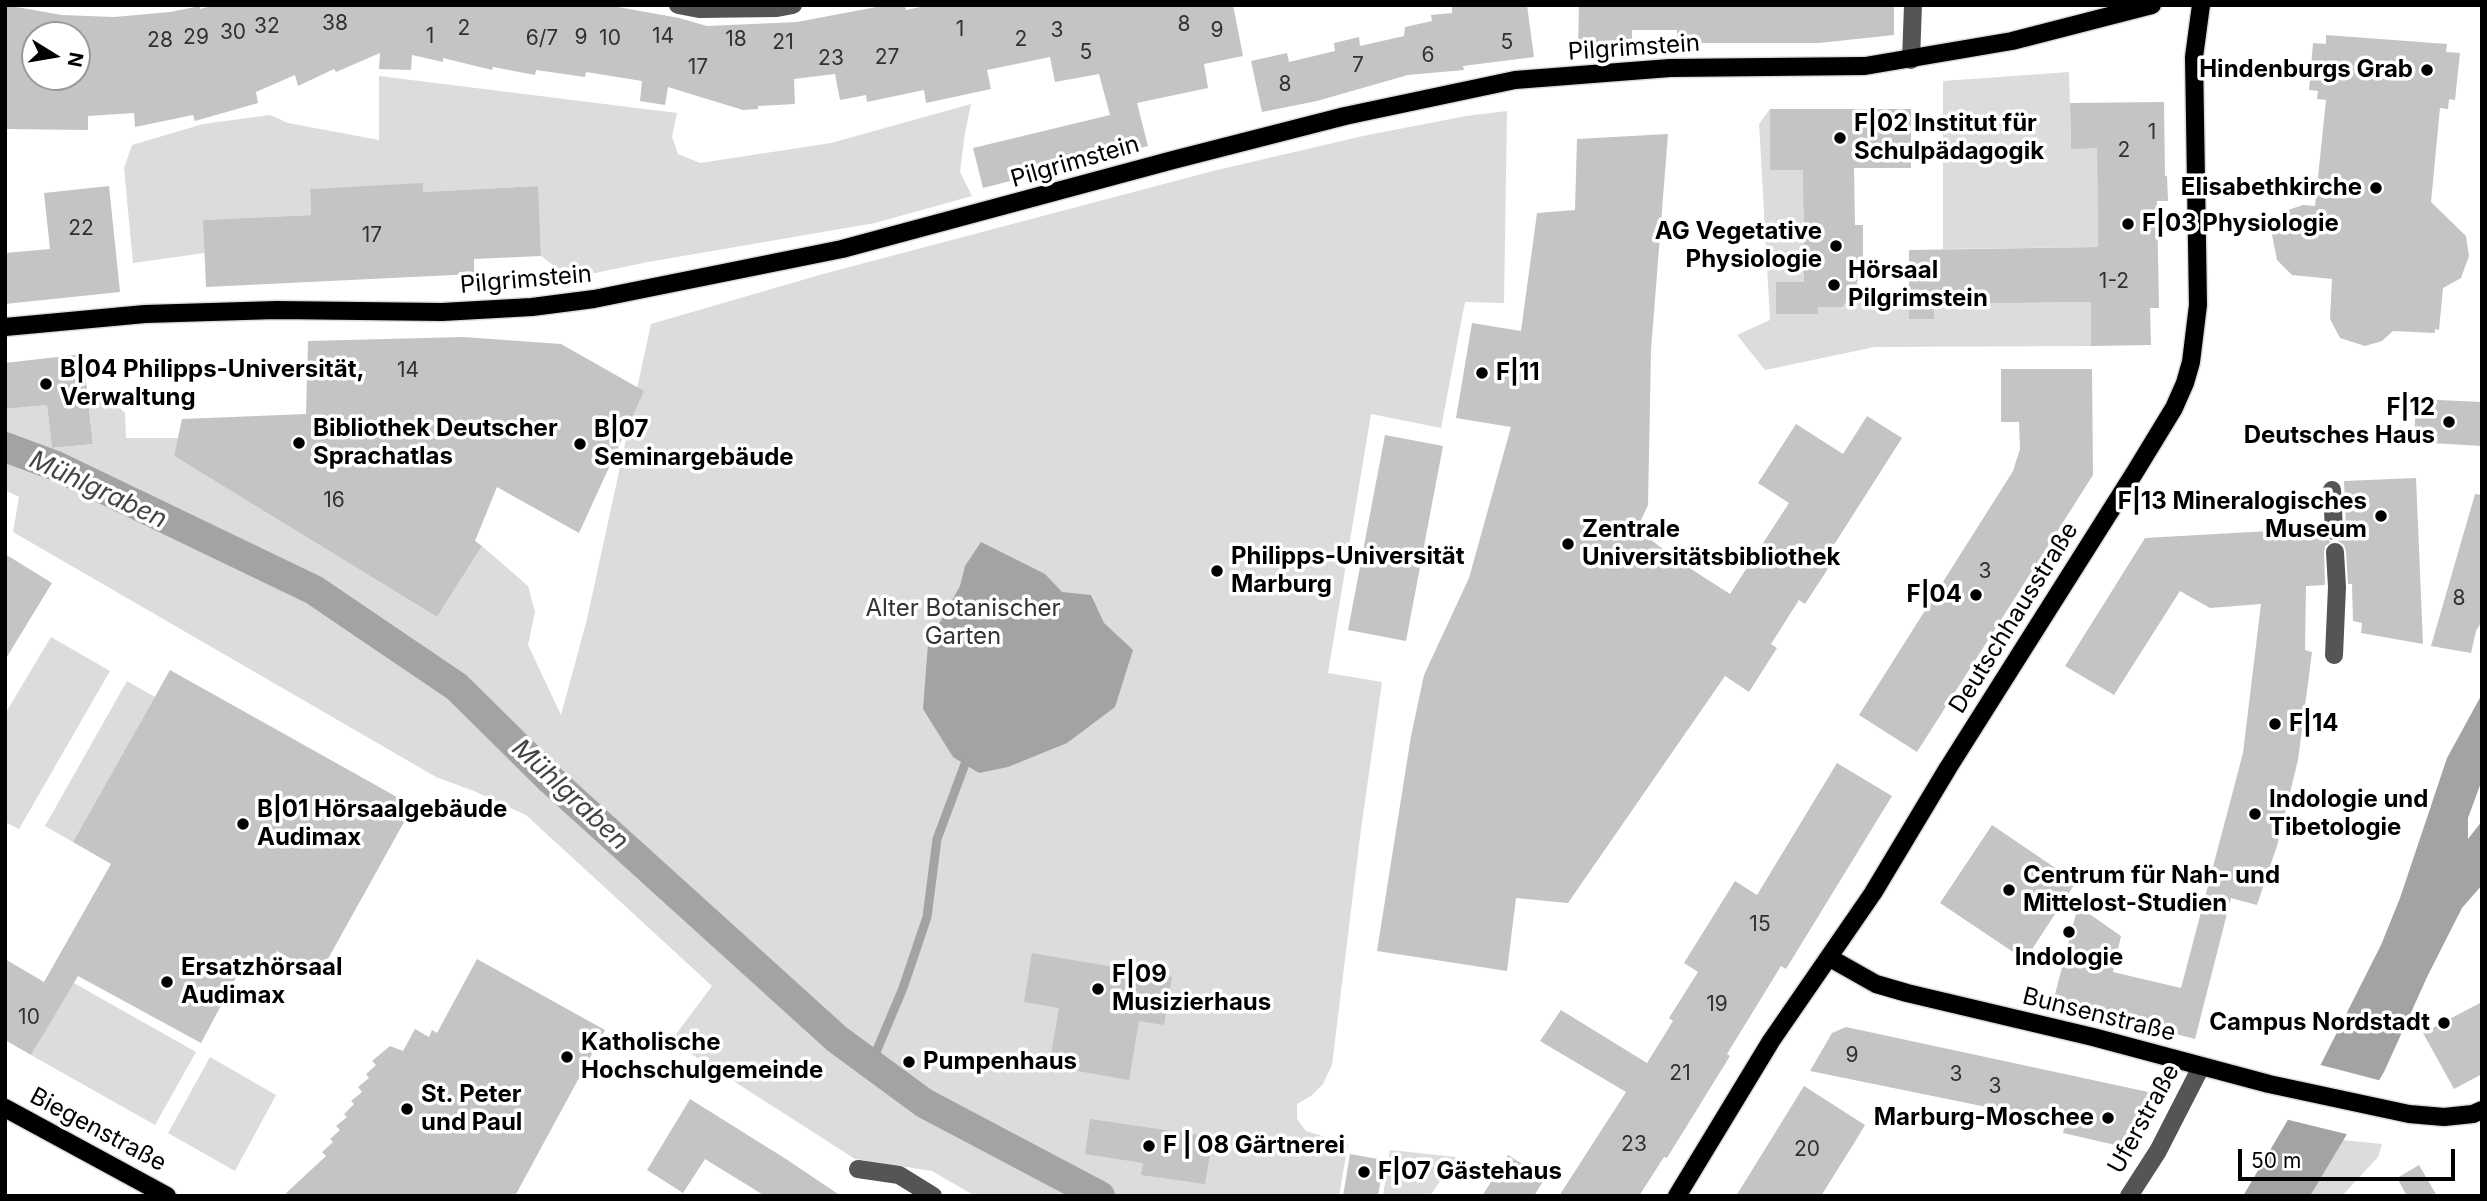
<!DOCTYPE html>
<meta charset="utf-8">
<style>
body{margin:0}
#map{position:relative;width:2487px;height:1201px;overflow:hidden;background:#fff;font-family:Inter,sans-serif}
canvas{display:block}
.frame{position:absolute;inset:0;border:7px solid #000;pointer-events:none}
.north{position:absolute;left:21px;top:21px;width:70px;height:70px;box-sizing:border-box;background:#fff;border:2px solid #999;border-radius:50%;rotate:101deg;font-size:19px;font-weight:700;line-height:28px;text-align:center;color:#000}
.north::after{content:'';display:block;margin:auto;width:24px;height:32px;background:#000;clip-path:polygon(50% 0,100% 100%,50% 72%,0 100%)}
.scale{position:absolute;left:2238px;top:1149px;width:217px;height:32px;box-sizing:border-box;border:4px solid #000;border-top:0;padding-left:9px;font-size:21px;line-height:24px;white-space:nowrap;color:#000;-webkit-text-stroke:5px #fff;paint-order:stroke}
</style>
<div id="map">
<canvas width="2487" height="1201"></canvas>
<div class="frame"></div>
<div class="north">N</div>
<div class="scale">50 m</div>
</div>
<script>
const context = document.querySelector('canvas').getContext('2d');
context.lineJoin = 'round';
function fill(path, color) { context.fillStyle = color; context.fill(path, 'evenodd'); }
const toPath = rows => new Path2D(rows.map(r => 'M' + r).join(''));
function trace(path, color, width, dash) { context.strokeStyle = color; context.lineWidth = width; context.lineCap = dash ? 'butt' : 'round'; context.setLineDash(dash || []); context.stroke(path); }
function drawText(font, color, halo, rows, align = 'center') {
  context.font = font + ' Inter,sans-serif'; context.lineWidth = 7; context.setLineDash([]); context.textBaseline = 'middle'; context.strokeStyle = halo; context.fillStyle = color; for (const [text, x, y, turn = 0] of rows) {
    context.save(); context.translate(x, y); context.rotate((+turn || 0) * Math.PI / 180); context.textAlign = isNaN(turn) ? turn : align; if (halo) context.strokeText(text, 0, 0); context.fillText(text, 0, 0); context.restore();
  }
}
fill(toPath([
 [2069,72,2071,148,2097,148,2098,247,1943,249,1943,81],
 [379,76,677,113,672,137,678,154,700,163,831,143,971,104,965,133,960,172,972,196,875,223,648,262,571,278,541,256,537,186,423,192,422,184,310,189,311,215,204,220,205,253,133,263,124,168,132,145,203,124,270,115,288,123,379,140],
 [1770,109,1770,170,1811,170,1803,210,1804,282,1776,282,1776,314,1818,314,1818,302,1824,307,1841,307,1846,302,1910,302,1934,319,1934,304,2091,302,2091,346,1875,347,1765,370,1737,335,1770,320,1759,124],
 [1507,111,1504,303,1465,302,1441,428,1371,414,1328,673,1382,682,1361,829,1332,1065,1323,1084,1311,1096,1297,1104,1297,1119,1306,1131,1348,1144,1339,1196,975,1196,932,1171,855,1159,671,1041,712,986,526,815,474,791,436,777,13,532,19,497,5,490,5,409,47,405,52,448,93,444,89,405,108,397,125,413,126,438,178,438,174,456,437,617,482,546,528,586,535,612,528,645,561,715,587,619,651,324,823,274,1213,171,1363,136,1466,116],
 [51,637,110,671,19,829,5,822,5,714],
 [127,681,155,697,73,842,45,826],
 [72,982,196,1052,155,1125,31,1055],
 [210,1057,276,1095,235,1171,168,1133],
 [2343,1140,2382,1144,2378,1157,2342,1196,2310,1196],
 [1390,1150,1456,1157,1430,1196,1383,1196]
]), '#dcdcdc');
fill(toPath([
 [981,542,1045,574,1062,592,1091,595,1104,623,1133,650,1115,707,1067,743,1008,767,979,773,953,757,923,709,928,644,960,586,965,566],
 [2482,694,2482,780,2468,818,2468,839,2482,821,2482,885,2462,908,2428,975,2384,1072,2310,1196,2243,1196,2322,1062,2381,945,2400,898,2447,758]
]), '#a3a3a3');
fill(toPath([
 [2317,1064,2382,1081,2350,1135,2285,1119]
]), '#fff');
trace(toPath([
 [871,1064,903,988,927,917,937,839,965,764]
]), '#a3a3a3', 9);
trace(toPath([
 [5,447,56,466,314,590,457,687,551,780,837,1039,924,1103,1100,1196]
]), '#a3a3a3', 30);
fill(toPath([
 [5,5,62,15,114,17,170,12,200,6,200,9,215,5,607,5,679,18,707,26,797,22,887,5,905,5,906,10,930,5,1233,5,1243,56,1204,64,1208,88,1137,103,1148,146,983,188,973,148,1110,115,1099,74,1055,82,1050,57,987,70,991,89,926,103,924,90,867,102,866,95,840,100,835,74,794,79,795,104,758,106,758,109,743,110,668,87,665,105,640,101,642,81,586,72,585,77,536,70,535,75,493,67,492,70,443,58,443,62,412,55,411,70,379,69,380,53,336,72,334,69,298,86,295,75,256,92,258,103,195,121,193,115,135,127,134,113,88,116,88,130,5,129],
 [35,35,77,35,77,77,35,77],
 [1452,5,1527,5,1534,57,1463,66,1464,70,1408,75,1317,101,1262,112,1251,61,1287,53,1289,62,1335,51,1334,43,1359,37,1360,46,1404,36,1405,27,1432,21,1431,15,1452,13],
 [1579,5,1894,5,1894,35,1819,43,1701,43,1701,45,1677,45,1677,30,1632,30,1632,47,1578,47],
 [2326,35,2447,44,2446,52,2460,53,2455,100,2449,99,2448,109,2440,108,2431,202,2466,236,2469,256,2461,278,2443,288,2439,330,2435,329,2435,333,2393,331,2382,341,2365,346,2340,338,2330,319,2332,279,2292,275,2277,260,2272,235,2285,211,2303,205,2315,206,2326,100,2317,99,2318,91,2309,90,2313,43,2326,44],
 [2164,102,2165,176,2167,176,2168,201,2157,201,2159,308,2150,308,2151,345,2091,346,2091,302,1934,304,1934,319,1909,319,1909,250,2098,247,2097,148,2071,149,2070,103],
 [1770,109,1911,109,1911,168,1854,168,1855,225,1863,225,1863,281,1857,281,1857,302,1846,302,1842,307,1818,307,1818,314,1776,314,1776,282,1804,282,1803,170,1770,170],
 [1668,134,1651,350,1648,505,1637,529,1677,560,1730,594,1789,503,1758,483,1796,424,1843,454,1867,416,1902,438,1830,551,1837,555,1805,604,1799,600,1771,644,1777,648,1749,692,1725,676,1568,903,1516,898,1507,971,1377,951,1411,736,1424,675,1469,578,1511,427,1456,418,1472,323,1521,331,1537,213,1575,210,1577,139],
 [423,183,423,192,538,186,541,256,474,259,474,274,206,287,203,220,311,215,310,189],
 [109,186,120,292,5,304,5,253,50,249,44,193],
 [463,337,561,344,644,391,579,533,497,487,475,541,482,546,437,617,174,456,182,419,306,414,308,341],
 [83,354,93,444,52,448,47,405,5,409,5,363],
 [2001,369,2092,369,2093,475,1917,752,1859,715,2013,471,2020,449,2019,422,2001,422],
 [2416,399,2482,402,2482,446,2414,442],
 [1385,435,1443,446,1406,641,1348,630],
 [2416,478,2423,644,2361,633,2362,623,2353,621,2352,584,2348,584,2346,551,2344,545,2338,541,2344,536,2346,526,2344,481],
 [2475,494,2482,495,2482,621,2476,631,2471,653,2431,646],
 [2322,528,2324,537,2331,542,2325,546,2324,552,2325,585,2306,586,2305,650,2312,652,2298,760,2277,846,2257,905,2231,898,2195,1039,2053,1002,2078,906,2121,936,2113,972,2181,988,2243,753,2261,604,2210,608,2180,591,2114,695,2065,666,2145,538],
 [5,554,52,583,5,660],
 [170,670,413,806,319,975,277,951,268,966,248,955,201,1043,78,976,31,1055,5,1040,5,959,44,982,111,864,73,842],
 [1837,763,1892,796,1786,969,1781,966,1727,1054,1730,1056,1667,1158,1664,1157,1639,1196,1559,1196,1626,1092,1540,1041,1561,1010,1647,1063,1673,1021,1669,1018,1698,972,1684,963,1735,881,1757,895],
 [1992,825,2076,882,2025,960,1940,903],
 [1032,953,1172,977,1164,1025,1139,1021,1129,1080,1049,1066,1059,1008,1024,1002],
 [477,959,605,1030,515,1196,283,1196,326,1156,322,1152,333,1142,330,1139,340,1130,336,1126,347,1117,344,1114,354,1104,351,1101,362,1092,358,1087,369,1078,366,1074,376,1065,372,1061,390,1046,403,1051,415,1029,429,1037,432,1030,437,1033],
 [2482,1002,2482,1074,2454,1089,2423,1033],
 [1846,1027,2153,1093,2158,1102,2133,1149,2063,1133,2065,1123,1810,1071,1832,1033],
 [1804,1086,1865,1125,1856,1140,1821,1196,1736,1196],
 [690,1099,786,1159,841,1196,765,1196,705,1159,683,1193,647,1170],
 [1090,1119,1213,1137,1205,1184,1141,1175,1143,1163,1085,1154],
 [1350,1154,1384,1160,1378,1196,1343,1196],
 [1508,1155,1545,1178,1534,1196,1482,1196],
 [2419,1165,2437,1196,2407,1196,2397,1178]
]), '#c4c4c4');
const major = toPath([
 [5,327,145,314,277,310,442,312,532,307,594,299,842,249,1173,160,1345,116,1515,80,1670,68,1865,66,2012,41,2152,5],
 [1830,958,1876,984,1907,993,2093,1037,2269,1084,2409,1114,2444,1117,2473,1114,2482,1110],
 [5,1108,167,1196],
 [1677,1196,1771,1041,1873,893,1948,768,2135,472,2174,408,2185,383,2191,362,2198,305,2194,57,2201,5]
]);
trace(major, '#dbdbdb', 21);
trace(toPath([
 [678,5,699,9,777,8,793,5],
 [1911,60,1913,5],
 [2332,490,2334,531],
 [2334,655,2337,587,2335,552],
 [858,1169,899,1175,933,1196],
 [2129,1196,2158,1151,2201,1067]
]), '#555', 18);
trace(major, '#000', 18);
for (const [x, y, r, color] of [
 [2427,70,7,"#000"],
 [1840,138,7,"#000"],
 [2376,188,7,"#000"],
 [2128,224,7,"#000"],
 [1836,246,7,"#000"],
 [1834,285,7,"#000"],
 [1482,373,7,"#000"],
 [46,384,7,"#000"],
 [2449,422,7,"#000"],
 [299,443,7,"#000"],
 [580,444,7,"#000"],
 [2381,516,7,"#000"],
 [1568,544,7,"#000"],
 [1217,571,7,"#000"],
 [1976,595,7,"#000"],
 [2275,724,7,"#000"],
 [2255,814,7,"#000"],
 [243,824,7,"#000"],
 [2009,890,7,"#000"],
 [2069,932,7,"#000"],
 [167,982,7,"#000"],
 [1098,989,7,"#000"],
 [2444,1023,7,"#000"],
 [567,1057,7,"#000"],
 [909,1062,7,"#000"],
 [407,1109,7,"#000"],
 [2108,1118,7,"#000"],
 [1149,1146,7,"#000"],
 [1364,1172,7,"#000"]
]) { const dot = new Path2D(); dot.arc(x, y, r, 0, 2 * Math.PI); context.fillStyle = color; context.fill(dot); trace(dot, '#fff', 2.5); }
drawText('21px', '#313131', null, [
 ["38",335,24],
 ["8",1184,25],
 ["32",267,27],
 ["2",464,29],
 ["1",960,30],
 ["3",1057,31],
 ["9",1217,31],
 ["30",233,33],
 ["1",430,37],
 ["14",663,37],
 ["29",196,38],
 ["9",581,38],
 ["6/7",542,39],
 ["10",610,39],
 ["18",736,40],
 ["2",1021,40],
 ["28",160,41],
 ["21",783,43],
 ["5",1507,43],
 ["5",1086,53],
 ["6",1428,56],
 ["27",887,58],
 ["23",831,59],
 ["7",1358,66],
 ["17",698,68],
 ["8",1285,85],
 ["1",2152,133],
 ["2",2124,151],
 ["22",81,229],
 ["17",372,236],
 ["1-2",2114,282],
 ["14",408,371],
 ["16",334,501],
 ["3",1985,572],
 ["8",2459,599],
 ["15",1760,925],
 ["19",1717,1005],
 ["10",29,1018],
 ["9",1852,1056],
 ["21",1680,1074],
 ["3",1956,1075],
 ["3",1995,1087],
 ["23",1634,1145],
 ["20",1807,1150]
]);
drawText('24px', '#000', '#fff', [
 ["Pilgrimstein",1634,48,-4],
 ["Pilgrimstein",1075,162,-16],
 ["Pilgrimstein",526,280,-5],
 ["Deutschhausstraße",2014,618,-58],
 ["Bunsenstraße",2099,1015,14],
 ["Uferstraße",2144,1119,-61],
 ["Biegenstraße",98,1130,28]
]);
drawText('bold 24px', '#000', '#fff', [
 ["Hindenburgs Grab",2413,70,"right"],
 ["F|02 Institut für",1854,124],
 ["Schulpädagogik",1854,152],
 ["Elisabethkirche",2362,188,"right"],
 ["F|03 Physiologie",2142,224],
 ["AG Vegetative",1822,232,"right"],
 ["Physiologie",1822,260,"right"],
 ["Hörsaal",1848,271],
 ["Pilgrimstein",1848,299],
 ["B|04 Philipps-Universität,",60,370],
 ["Verwaltung",60,398],
 ["F|11",1496,373],
 ["F|12",2435,408,"right"],
 ["Deutsches Haus",2435,436,"right"],
 ["Bibliothek Deutscher",313,429],
 ["Sprachatlas",313,457],
 ["B|07",594,430],
 ["Seminargebäude",594,458],
 ["F|13 Mineralogisches",2367,502,"right"],
 ["Museum",2367,530,"right"],
 ["Zentrale",1582,530],
 ["Universitätsbibliothek",1582,558],
 ["Philipps-Universität",1231,557],
 ["Marburg",1231,585],
 ["F|04",1962,595,"right"],
 ["F|14",2289,724],
 ["Indologie und",2269,800],
 ["Tibetologie",2269,828],
 ["B|01 Hörsaalgebäude",257,810],
 ["Audimax",257,838],
 ["Centrum für Nah- und",2023,876],
 ["Mittelost-Studien",2023,904],
 ["Indologie",2069,958,"center"],
 ["Ersatzhörsaal",181,968],
 ["Audimax",181,996],
 ["F|09",1112,975],
 ["Musizierhaus",1112,1003],
 ["Campus Nordstadt",2430,1023,"right"],
 ["Katholische",581,1043],
 ["Hochschulgemeinde",581,1071],
 ["Pumpenhaus",923,1062],
 ["St. Peter",421,1095],
 ["und Paul",421,1123],
 ["Marburg-Moschee",2094,1118,"right"],
 ["F | 08 Gärtnerei",1163,1146],
 ["F|07 Gästehaus",1378,1172]
], 'left');
drawText('24px', '#333', '#fff', [
 ["Alter Botanischer",963,609],
 ["Garten",963,637]
]);
drawText('italic 26px', '#444', '#fff', [
 ["Mühlgraben",98,490,25],
 ["Mühlgraben",570,795,43]
]);
</script>
